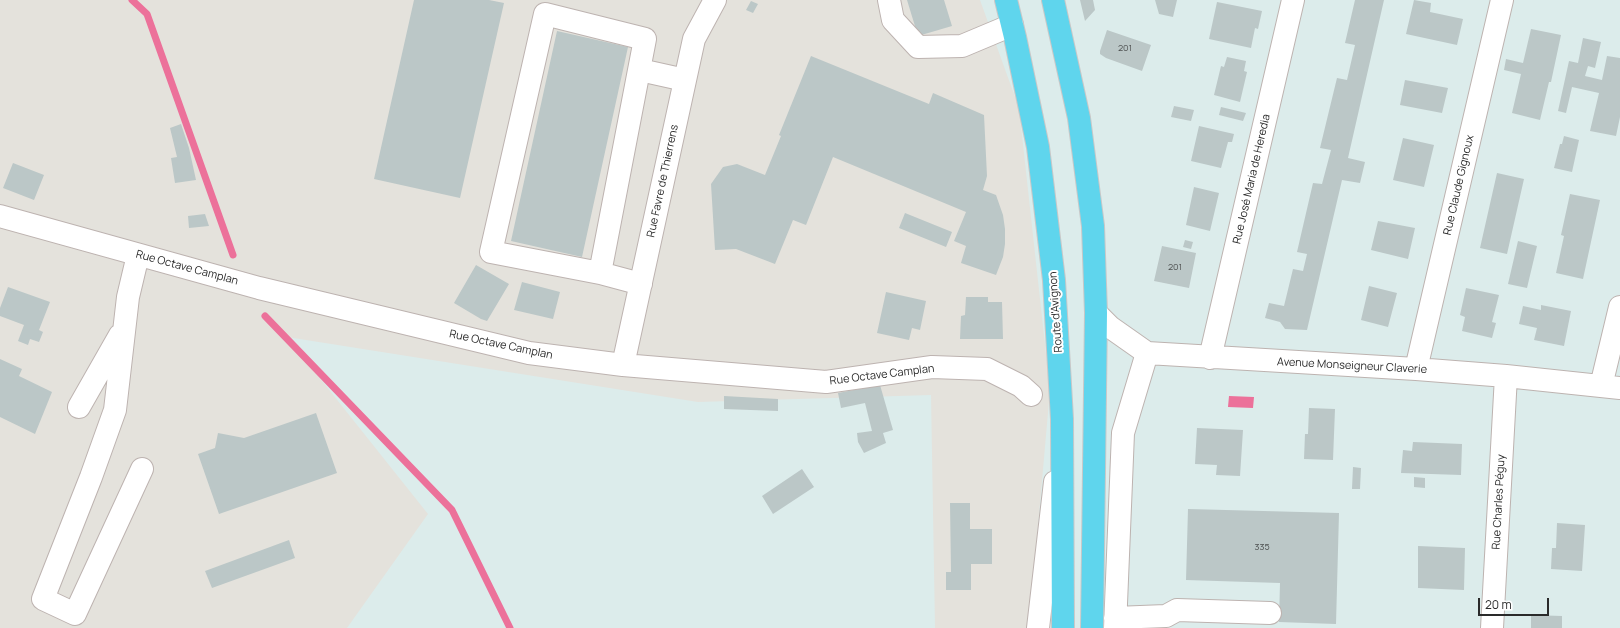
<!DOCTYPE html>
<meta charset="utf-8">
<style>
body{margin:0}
#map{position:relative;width:1620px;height:628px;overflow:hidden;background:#dceceb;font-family:Manrope,sans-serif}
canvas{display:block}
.scale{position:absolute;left:1478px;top:598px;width:71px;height:18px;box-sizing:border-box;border:2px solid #2a2a2a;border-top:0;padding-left:5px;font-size:12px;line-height:14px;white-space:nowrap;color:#2a2a2a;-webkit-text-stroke:3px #fff;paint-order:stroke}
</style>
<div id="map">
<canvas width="1620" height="628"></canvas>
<div class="scale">20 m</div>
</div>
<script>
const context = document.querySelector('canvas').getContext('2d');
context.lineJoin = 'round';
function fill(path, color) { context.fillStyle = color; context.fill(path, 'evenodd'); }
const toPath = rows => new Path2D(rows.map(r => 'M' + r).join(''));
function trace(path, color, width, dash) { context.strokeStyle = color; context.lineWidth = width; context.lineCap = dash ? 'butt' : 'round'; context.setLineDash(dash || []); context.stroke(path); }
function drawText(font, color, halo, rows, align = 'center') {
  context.font = font + ' Manrope,sans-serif'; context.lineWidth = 4; context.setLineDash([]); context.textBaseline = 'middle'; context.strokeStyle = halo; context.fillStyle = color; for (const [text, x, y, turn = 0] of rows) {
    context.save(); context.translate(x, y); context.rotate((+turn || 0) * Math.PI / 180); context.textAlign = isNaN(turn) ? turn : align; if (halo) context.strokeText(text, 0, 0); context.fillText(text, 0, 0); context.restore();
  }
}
fill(toPath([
 [0,0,980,0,1019,108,1050,390,1029,628,935,628,931,395,698,402,287,337,428,514,347,628,0,628]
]), '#e4e2dc');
fill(toPath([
 [1229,396,1254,397,1253,408,1228,407]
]), '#ec719a');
trace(toPath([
 [132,0,147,14,233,255],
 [265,316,452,510,510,628]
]), '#ec719a', 7);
fill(toPath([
 [414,0,489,0,504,3,460,198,374,179],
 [907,0,944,0,952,26,918,36],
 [1080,0,1093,0,1095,10,1085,21],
 [1155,0,1177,0,1173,17,1159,14],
 [1355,0,1384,0,1348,158,1365,162,1360,183,1342,180,1307,330,1285,329,1280,322,1265,318,1269,303,1284,306,1293,269,1303,271,1307,254,1297,252,1313,183,1322,184,1331,150,1320,148,1337,78,1347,80,1355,45,1345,43],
 [1414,0,1431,3,1430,12,1463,19,1457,45,1406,34],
 [751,1,758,4,753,13,746,10],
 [1217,2,1262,11,1258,29,1255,28,1251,48,1209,39],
 [1531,29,1561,35,1551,82,1549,82,1540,120,1512,113,1521,74,1504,70,1506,59,1523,63],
 [1107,30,1151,45,1142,71,1106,58,1100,54,1100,51],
 [557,31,628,47,582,257,511,241],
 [1583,38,1601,42,1595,68,1588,66,1585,76,1602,80,1607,56,1620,58,1620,117,1616,136,1590,131,1599,93,1572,87,1566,113,1558,111,1569,61,1578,63],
 [811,56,929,104,933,93,984,115,987,176,983,190,996,195,1003,215,1005,229,1005,244,1003,257,996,275,961,263,966,246,954,241,966,212,833,157,806,225,793,220,775,264,736,249,715,250,711,184,723,167,737,164,765,175,781,136,779,135],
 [1227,57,1246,61,1244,71,1247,72,1240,102,1214,95,1221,66,1224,67],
 [1405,80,1448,88,1442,113,1400,105],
 [1174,106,1194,110,1191,121,1171,117],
 [1221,107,1246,113,1243,121,1219,115],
 [181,124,189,148,196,180,175,183,171,158,177,157,170,128],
 [1199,126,1234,134,1232,142,1228,142,1221,168,1191,161],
 [1564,136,1579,140,1572,172,1554,168,1560,144,1562,144],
 [1403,138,1434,145,1424,187,1393,180],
 [13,163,44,175,34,200,3,188],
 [1497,173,1524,179,1507,254,1480,248],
 [1194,187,1219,193,1210,231,1186,225],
 [1570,194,1600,200,1583,279,1556,273,1564,236,1561,235],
 [905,213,952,232,946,247,899,228],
 [205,214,209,226,189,228,188,216],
 [1378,221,1415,228,1408,259,1371,250],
 [1185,240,1193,242,1191,249,1183,247],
 [1518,241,1537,246,1527,288,1508,284],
 [1162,246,1196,253,1189,288,1154,281],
 [476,265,509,284,487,321,481,319,454,303],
 [522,282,560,292,553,319,514,310],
 [1369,286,1397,293,1388,327,1361,320],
 [8,287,50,302,39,330,43,332,39,342,30,339,28,345,18,341,24,325,0,316,0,308],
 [1466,288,1499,295,1492,322,1496,323,1492,338,1462,331,1465,317,1460,315],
 [886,292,926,301,920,330,912,328,909,340,877,333],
 [966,297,988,297,988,302,1002,302,1003,339,960,339,961,316,965,315],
 [1541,305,1571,311,1564,346,1534,340,1537,328,1519,324,1523,306,1541,310],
 [0,359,22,369,19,376,52,392,35,434,0,417],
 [880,385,893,430,883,433,886,443,864,453,858,442,857,433,872,431,865,403,841,408,838,393],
 [724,396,778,399,778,411,724,409],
 [1309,408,1335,409,1333,460,1304,459,1305,434,1308,434],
 [316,413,337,473,219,514,198,454,215,448,218,433,244,438],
 [1197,428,1243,430,1240,476,1216,475,1217,465,1195,464],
 [1413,442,1462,444,1461,475,1401,473,1403,450,1412,451],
 [1353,467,1361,468,1360,489,1352,489],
 [802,469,814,487,773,514,762,496],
 [1414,477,1425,478,1425,488,1414,487],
 [950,503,970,503,970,529,992,529,992,564,971,564,971,590,946,590,946,572,951,572],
 [1188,509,1339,513,1336,624,1279,622,1280,583,1186,580],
 [1557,523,1585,525,1582,571,1551,569,1552,548,1556,548],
 [289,540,295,558,212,588,205,571],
 [1418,546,1465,548,1464,590,1418,588],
 [1531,615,1562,616,1562,628,1531,628]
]), '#bbc7c7');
const minor = toPath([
 [889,0,893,20,918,47,962,46,1012,25],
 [640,70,685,80],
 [0,216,259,288,529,353,623,365,826,382,932,367,987,369,1021,386,1031,395],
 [138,255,128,297,115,410,91,477,43,599,75,614,142,469],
 [600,273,491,252,545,14,645,39,600,273,641,284],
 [1096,313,1110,327,1147,353,1416,369,1506,376,1620,388],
 [1210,358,1293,0],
 [623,365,694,39,715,0],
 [1416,369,1502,0],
 [1601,386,1620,307],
 [79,407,120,335],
 [1115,618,1166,616,1177,610,1270,613],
 [1038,628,1055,482],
 [1115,628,1123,433,1147,353],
 [1492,628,1506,376]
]);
const major = toPath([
 [1006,0,1015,37,1038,147,1054,280,1062,419,1063,628],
 [1053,0,1079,118,1093,226,1096,313,1092,628]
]);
trace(minor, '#bdb3b0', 24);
trace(major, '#c8c8c8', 24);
trace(minor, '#fff', 22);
trace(major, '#5fd5ed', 22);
drawText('9px', '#4e5151', null, [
 ["201",1125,48],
 ["201",1175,267],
 ["335",1262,547]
]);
drawText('11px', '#2a2a2a', '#fff', [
 ["Rue José Maria de Heredia",1252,179,-77],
 ["Rue Favre de Thierrens",663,181,-78],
 ["Rue Claude Gignoux",1459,185,-77],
 ["Rue Octave Camplan",187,268,15],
 ["Route d'Avignon",1056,312,-94],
 ["Rue Octave Camplan",501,345,12],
 ["Avenue Monseigneur Claverie",1352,366,3],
 ["Rue Octave Camplan",882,375,-7],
 ["Rue Charles Péguy",1499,502,-87]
]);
</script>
